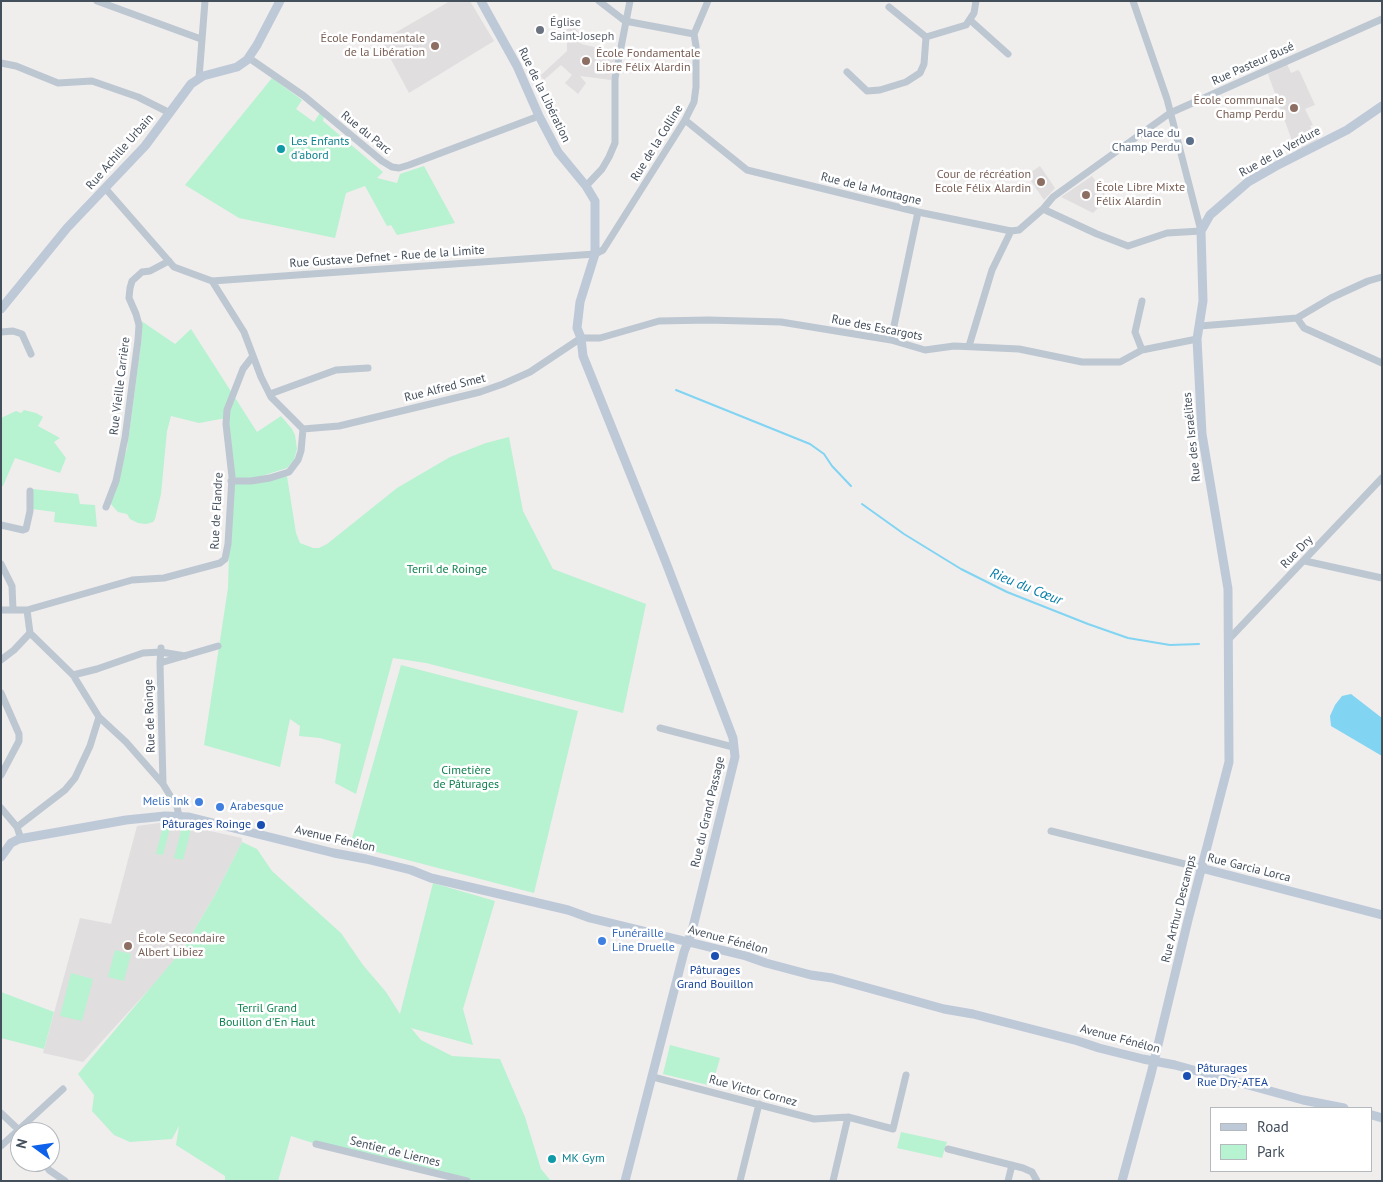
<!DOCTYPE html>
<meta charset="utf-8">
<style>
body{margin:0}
#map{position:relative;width:1383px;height:1182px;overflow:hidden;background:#f0eded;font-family:"PT Sans",sans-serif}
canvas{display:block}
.frame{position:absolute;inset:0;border:2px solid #444f5c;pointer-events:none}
.legend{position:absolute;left:1210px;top:1107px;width:162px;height:65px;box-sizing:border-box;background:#fff;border:1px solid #b4b9be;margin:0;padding:6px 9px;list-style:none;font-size:15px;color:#444f5c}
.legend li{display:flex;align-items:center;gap:10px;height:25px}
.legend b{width:25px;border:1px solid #b4b9be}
.north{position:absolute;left:10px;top:1122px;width:50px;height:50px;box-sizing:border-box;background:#fff;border:1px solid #b4b9be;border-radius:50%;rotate:284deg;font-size:14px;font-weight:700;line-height:20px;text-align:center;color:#444f5c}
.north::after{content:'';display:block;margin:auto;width:18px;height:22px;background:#0d61ea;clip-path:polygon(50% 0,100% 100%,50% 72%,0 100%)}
</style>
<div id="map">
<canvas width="1383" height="1182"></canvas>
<div class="frame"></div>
<ul class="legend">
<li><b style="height:6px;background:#bec9d8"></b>Road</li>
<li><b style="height:14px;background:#b7f2d1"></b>Park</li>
</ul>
<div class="north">N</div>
</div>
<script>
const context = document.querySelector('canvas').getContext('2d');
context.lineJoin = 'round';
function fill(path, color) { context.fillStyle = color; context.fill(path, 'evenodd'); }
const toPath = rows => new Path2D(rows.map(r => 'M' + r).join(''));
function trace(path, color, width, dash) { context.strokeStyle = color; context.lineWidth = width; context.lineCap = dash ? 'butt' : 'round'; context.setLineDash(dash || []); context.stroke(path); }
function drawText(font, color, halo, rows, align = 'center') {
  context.font = font + ' "PT Sans",sans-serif'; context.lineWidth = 5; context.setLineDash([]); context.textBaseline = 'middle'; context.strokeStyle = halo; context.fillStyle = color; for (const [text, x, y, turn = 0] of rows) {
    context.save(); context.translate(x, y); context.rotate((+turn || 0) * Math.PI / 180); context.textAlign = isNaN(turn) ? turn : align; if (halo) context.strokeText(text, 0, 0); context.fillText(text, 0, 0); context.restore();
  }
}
fill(toPath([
 [450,1,470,1,494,41,409,93,381,41],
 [572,25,585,38,581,44,616,52,611,80,580,76,586,83,578,94,565,83,572,75,561,65,544,80,540,76,567,51,567,38,562,34],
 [1287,64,1291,73,1298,70,1300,72,1315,105,1305,109,1313,125,1310,126,1318,140,1296,152,1268,74],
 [1040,166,1055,188,1044,200,1027,175],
 [1092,176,1108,198,1093,213,1061,197],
 [159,823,192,827,242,838,242,842,215,895,183,949,154,984,83,1062,43,1053,80,918,111,924,137,826]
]), '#e1dedf');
fill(toPath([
 [272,78,302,100,296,109,314,122,320,113,324,117,323,121,383,172,377,178,397,183,400,174,424,166,455,223,397,235,391,225,387,226,365,186,346,193,335,238,239,218,185,185],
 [140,320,175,344,191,329,257,432,281,416,292,429,295,435,297,449,294,460,287,468,246,481,286,470,296,533,300,543,313,548,319,548,327,544,397,488,450,457,486,443,509,437,523,511,553,569,646,604,623,713,426,663,393,658,356,794,335,783,341,744,320,738,299,736,300,726,290,719,280,767,204,745,228,588,231,481,226,418,199,423,171,416,167,431,161,494,155,519,153,522,146,524,138,523,130,519,127,514,118,512,108,501,127,449,142,336],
 [24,410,36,413,43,417,38,426,60,438,54,442,66,458,60,473,15,458,3,486,1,486,1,418,16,411,21,413],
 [33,489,78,494,80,504,95,505,97,527,54,522,55,512,32,509],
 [401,665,578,711,534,893,350,845],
 [163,826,170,828,163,855,156,854],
 [182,827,191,829,183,860,174,858],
 [242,842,257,849,272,871,341,933,363,965,386,992,400,1014,433,883,495,901,463,1009,473,1045,411,1028,421,1040,452,1056,500,1059,525,1117,541,1169,551,1181,467,1181,316,1144,291,1136,278,1181,225,1181,225,1176,176,1145,179,1126,172,1139,130,1142,114,1135,92,1111,94,1095,78,1074,183,949,215,895],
 [115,950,131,954,124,981,108,977],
 [71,973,93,979,82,1021,60,1016],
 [1,992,54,1012,44,1049,1,1038],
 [670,1045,720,1058,712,1086,663,1074],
 [901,1132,947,1142,942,1158,897,1148]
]), '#b7f2d1');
fill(toPath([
 [1351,694,1382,718,1382,756,1331,726,1330,716,1335,705,1342,696]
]), '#81d4f2');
trace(toPath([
 [676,390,810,444,824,454,832,466,851,486],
 [862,504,904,534,961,569,1007,592,1088,624,1128,638,1170,645,1199,644]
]), '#81d4f2', 2);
trace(toPath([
 [97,1,201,39],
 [599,1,625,21,694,34],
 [889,7,926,37],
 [970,20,1008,54],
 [249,58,304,96,382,161,392,167,399,168,409,165,539,116],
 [1,63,16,66,58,83,92,81,138,97,170,113],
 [847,72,867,91,880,90,906,82,920,73,924,64,926,37,966,25,974,13,976,1],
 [199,78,205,1],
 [685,120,747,170,918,212,1011,231,1019,230,1043,209,1053,197,1170,113,1382,19],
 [586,186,602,169,609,157,615,143,615,78,630,1],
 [105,188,174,267,212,281,595,254,603,250,685,120,694,102,696,87,696,46,694,34,708,1],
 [1043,209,1097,234,1128,246,1167,233,1201,231,1167,99,1133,1],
 [212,281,244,332,261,377,271,397,303,429],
 [1297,318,1304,328,1382,363],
 [1200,326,1297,318,1331,298,1368,281,1382,277],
 [1,332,13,331,22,334,31,354],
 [891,340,918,212],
 [969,346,992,270,1011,231],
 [1142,350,1135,332,1142,301],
 [270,394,336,370,368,368],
 [303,429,339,426,480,392,503,384,530,372,581,338,600,338,659,321,708,320,781,322,891,340,925,350,954,346,1019,349,1082,362,1120,362,1142,350,1197,339],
 [231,481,251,481,270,478,289,472,298,460,301,451,303,429],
 [106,507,116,481,125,438,138,340,139,325,136,314,129,298,130,288,132,281,142,272,150,271,169,261],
 [1,525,23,530,26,529,30,511,30,491],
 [1305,561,1382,578],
 [1,564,12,586,13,610],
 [1,610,27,610,132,580,164,578,179,574,220,563,225,559,228,544,232,477,226,424,227,410,243,369,253,356],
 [1228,640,1382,478],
 [161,648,160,663,163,784],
 [1,660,14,650,30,633],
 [160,663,218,646],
 [73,675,97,669,143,653,161,652,185,656],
 [1,693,19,734,19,741,1,775],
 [99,717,126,742,163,784,177,807,179,816],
 [660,728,733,747],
 [1,808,17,827],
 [1051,831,1201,868],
 [21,839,17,827,65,790,75,778,90,746,99,717,73,675,30,633,27,610],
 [653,1077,814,1119,848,1117,893,1129,906,1075],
 [1,1113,21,1132],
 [316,1144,467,1181],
 [1,1146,63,1089],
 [948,1149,1023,1168,1032,1172,1037,1181],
 [44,1162,49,1170,65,1181],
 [740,1181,759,1104],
 [833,1181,848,1117],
 [1008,1181,1012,1165]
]), '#bcc7d1', 7);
trace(toPath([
 [481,1,517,66,539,116,558,152,586,186,595,201,595,254,580,302,577,328,581,338,583,356,665,560,733,738,735,757,692,931,684,952,625,1181],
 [1,309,67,228,145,146,191,84,203,76,237,67,247,60,257,45,280,1],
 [1,857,11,843,19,839,126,820,165,816,189,817,334,853,366,859,411,870,431,878,568,910,590,918,746,956,766,963,811,975,832,978,944,1009,973,1014,1078,1041,1099,1048,1143,1059,1175,1065,1303,1100,1344,1108],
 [1201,868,1382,915],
 [1372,1115,1382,1118],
 [1122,1181,1151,1074,1188,920,1229,762,1228,589,1202,434,1197,339,1203,301,1201,231,1210,215,1248,182,1276,166,1347,130,1382,106]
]), '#bec9d8', 9);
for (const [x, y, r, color] of [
 [540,30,5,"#6b7280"],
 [435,46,5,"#8d6e63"],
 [586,61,5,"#8d6e63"],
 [1294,108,5,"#8d6e63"],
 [1190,141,5,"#5c6f8a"],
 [281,149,5,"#0f9aa8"],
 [1041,182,5,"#8d6e63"],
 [1086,195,5,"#8d6e63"],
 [199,802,5,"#3f7fe0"],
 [220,807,5,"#3f7fe0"],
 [261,825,5,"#1a4fb4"],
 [602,941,5,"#3f7fe0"],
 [128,946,5,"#8d6e63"],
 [715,956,5,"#1a4fb4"],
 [1187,1076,5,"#1a4fb4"],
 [552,1159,5,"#0f9aa8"]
]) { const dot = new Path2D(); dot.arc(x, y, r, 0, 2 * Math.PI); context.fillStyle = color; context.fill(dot); trace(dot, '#fff', 2); }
drawText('12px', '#5b616d', '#fff', [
 ["Église",550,23],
 ["Saint-Joseph",550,37]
], 'left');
drawText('12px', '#785e54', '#fff', [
 ["École Fondamentale",425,39],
 ["de la Libération",425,53],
 ["École Fondamentale",596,54,"left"],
 ["Libre Félix Alardin",596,68,"left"],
 ["École communale",1284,101],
 ["Champ Perdu",1284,115],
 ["Cour de récréation",1031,175],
 ["Ecole Félix Alardin",1031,189],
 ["École Libre Mixte",1096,188,"left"],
 ["Félix Alardin",1096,202,"left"],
 ["École Secondaire",138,939,"left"],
 ["Albert Libiez",138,953,"left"]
], 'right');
drawText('12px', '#444f5c', '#fff', [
 ["Rue Pasteur Busé",1253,64,-24],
 ["Rue de la Libération",544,95,64],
 ["Rue du Parc",366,133,39],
 ["Rue de la Colline",657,143,-58],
 ["Rue Achille Urbain",120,152,-49],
 ["Rue de la Verdure",1280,152,-29],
 ["Rue de la Montagne",871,189,14],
 ["Rue Gustave Defnet - Rue de la Limite",387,257,-4],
 ["Rue des Escargots",877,328,11],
 ["Rue Vieille Carrière",120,386,-83],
 ["Rue Alfred Smet",445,388,-14],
 ["Rue des Israélites",1192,437,-96],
 ["Rue de Flandre",217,511,-87],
 ["Rue Dry",1297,552,-46],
 ["Rue de Roinge",150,716,-92],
 ["Rue du Grand Passage",708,812,-77],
 ["Avenue Fénélon",335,839,13],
 ["Rue Garcia Lorca",1249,868,14],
 ["Rue Arthur Descamps",1179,909,-76],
 ["Avenue Fénélon",728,940,15],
 ["Avenue Fénélon",1120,1039,15],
 ["Rue Victor Cornez",753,1091,15],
 ["Sentier de Liernes",395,1152,14]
]);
drawText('12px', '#4e5e75', '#fff', [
 ["Place du",1180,134],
 ["Champ Perdu",1180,148]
], 'right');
drawText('12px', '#0d838f', '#fff', [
 ["Les Enfants",291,142],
 ["d'abord",291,156],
 ["MK Gym",562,1159]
], 'left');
drawText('12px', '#10824f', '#fff', [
 ["Terril de Roinge",447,570],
 ["Cimetière",466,771],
 ["de Pâturages",466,785],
 ["Terril Grand",267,1009],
 ["Bouillon d'En Haut",267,1023]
]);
drawText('12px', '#366cbe', '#fff', [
 ["Melis Ink",189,802,"right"],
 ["Arabesque",230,807],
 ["Funéraille",612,934],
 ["Line Druelle",612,948]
], 'left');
drawText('12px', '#164399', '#fff', [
 ["Pâturages Roinge",251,825],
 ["Pâturages",715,971,"center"],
 ["Grand Bouillon",715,985,"center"],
 ["Pâturages",1197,1069,"left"],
 ["Rue Dry-ATEA",1197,1083,"left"]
], 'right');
drawText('italic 14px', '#047ca8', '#fff', [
 ["Rieu du Cœur",1026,587,22]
]);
</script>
